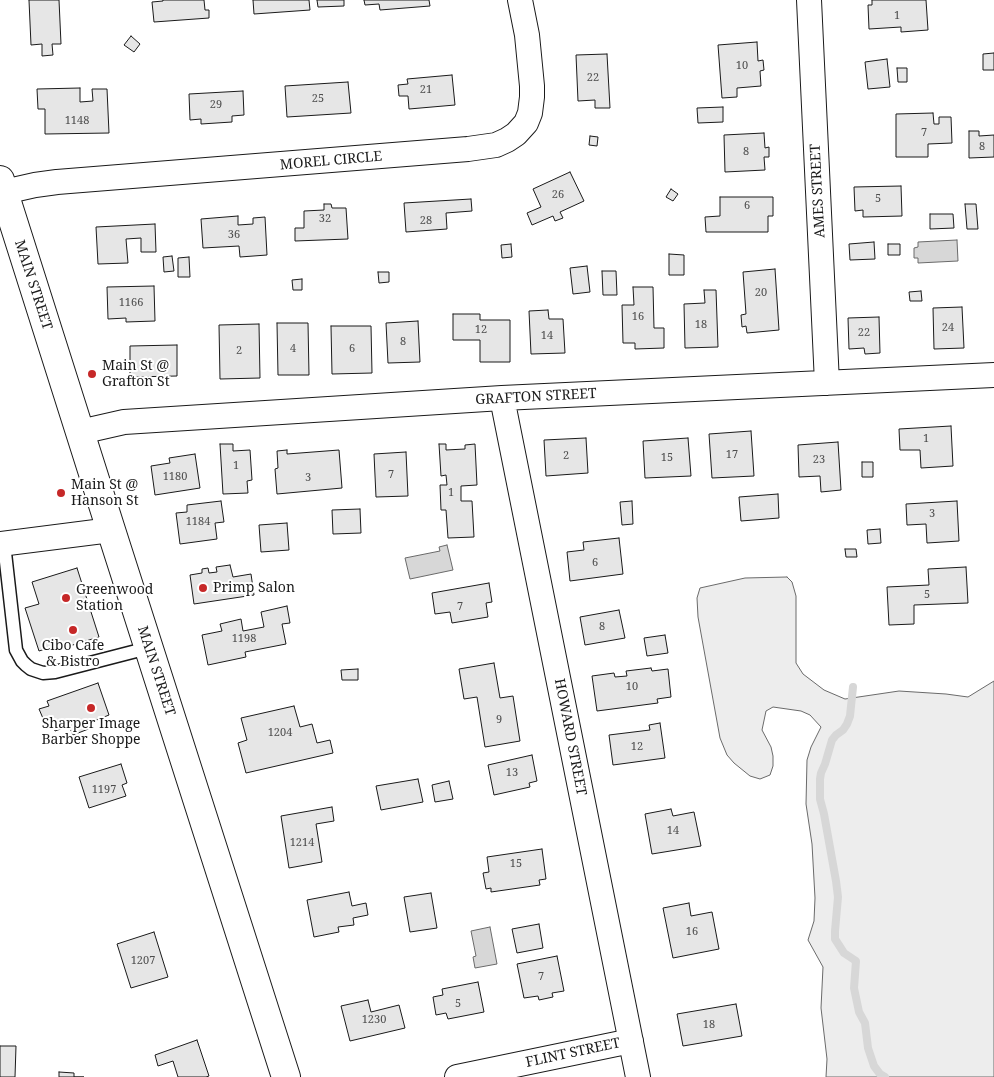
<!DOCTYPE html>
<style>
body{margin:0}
canvas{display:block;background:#fff}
</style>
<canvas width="994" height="1077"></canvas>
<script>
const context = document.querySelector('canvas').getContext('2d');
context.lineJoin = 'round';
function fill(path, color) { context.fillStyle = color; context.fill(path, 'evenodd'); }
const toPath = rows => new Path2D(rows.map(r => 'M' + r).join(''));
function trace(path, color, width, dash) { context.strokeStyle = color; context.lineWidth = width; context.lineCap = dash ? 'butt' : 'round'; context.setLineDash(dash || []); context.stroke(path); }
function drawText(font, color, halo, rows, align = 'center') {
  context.font = font + ' "Noto Serif",serif'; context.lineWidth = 4; context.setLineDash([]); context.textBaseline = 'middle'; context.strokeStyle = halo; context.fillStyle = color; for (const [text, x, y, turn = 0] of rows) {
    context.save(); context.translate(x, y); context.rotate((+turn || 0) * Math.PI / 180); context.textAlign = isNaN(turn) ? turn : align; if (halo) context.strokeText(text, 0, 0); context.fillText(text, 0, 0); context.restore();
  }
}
const green = toPath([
 [787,577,792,582,796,596,796,663,803,674,824,690,845,699,899,691,946,694,968,697,994,681,994,1077,826,1077,827,1059,821,1008,823,967,808,940,814,921,815,898,812,844,806,804,807,760,811,747,821,727,810,715,801,711,773,707,766,711,762,730,771,747,773,756,773,766,770,775,760,779,750,776,734,763,727,755,720,738,698,617,697,598,700,588,745,578,787,577]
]);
fill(green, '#ededed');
trace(green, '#6a6a6a', 1);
const water = toPath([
 [957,240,958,261,918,263,918,258,914,258,914,248,918,247,918,242,957,240],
 [447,545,453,570,410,579,405,558,440,551,439,547,447,545],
 [490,927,497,964,475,968,473,957,476,956,471,931,490,927]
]);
fill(water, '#d7d7d7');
trace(water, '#6a6a6a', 1);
trace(toPath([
 [853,687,850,716,847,724,843,730,836,735,832,740,825,764,821,773,820,779,820,799,824,814,836,881,838,897,835,931,835,939,844,953,856,961,854,988,859,1012,865,1023,868,1048,874,1066,880,1074,885,1077]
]), '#d7d7d7', 8);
const building = toPath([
 [29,0,59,0,61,44,52,44,53,55,42,56,42,44,31,45,29,0],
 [163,0,204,0,205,10,209,10,209,18,154,22,152,2,163,1,163,0],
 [253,0,309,0,310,10,254,14,253,0],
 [317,0,344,0,344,6,318,7,317,0],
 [364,0,429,0,430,6,380,10,379,4,365,5,364,0],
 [872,0,926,0,928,30,901,32,901,27,869,29,868,5,872,5,872,0],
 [131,36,140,44,134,52,124,45,131,36],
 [757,42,758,61,763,60,764,70,760,71,761,86,737,88,737,97,722,98,718,45,757,42],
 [994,53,994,70,983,70,983,54,994,53],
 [607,54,610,108,595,108,595,100,578,101,576,55,607,54],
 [887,59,890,87,868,89,865,62,887,59],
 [897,68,907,68,907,82,898,82,897,68],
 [452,75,455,105,409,109,408,96,399,96,398,85,408,84,407,79,452,75],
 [348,82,351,113,287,117,285,86,348,82],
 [80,88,80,102,93,101,92,89,107,89,109,133,45,134,45,109,38,109,37,89,80,88],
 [243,91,244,115,232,116,232,122,201,124,201,119,190,120,189,94,243,91],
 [723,107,723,122,698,123,697,108,723,107],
 [933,113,934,124,939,124,939,117,951,117,952,143,928,144,928,157,896,157,896,114,933,113],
 [969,131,979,131,979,136,994,135,994,157,969,158,969,131],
 [764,133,765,148,769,147,769,157,764,157,765,170,725,172,724,135,764,133],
 [590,136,598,137,597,146,589,145,590,136],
 [570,172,584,201,560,212,563,218,555,221,553,216,532,225,527,213,541,207,533,189,570,172],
 [901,186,902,216,863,217,863,210,855,211,854,187,901,186],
 [671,189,678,194,673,201,666,197,671,189],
 [720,197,773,197,773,216,768,216,768,232,706,232,705,217,720,216,720,197],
 [471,199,472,211,446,213,447,229,406,232,404,203,471,199],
 [324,204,331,204,332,208,346,208,348,239,295,241,295,228,304,228,304,211,324,210,324,204],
 [965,204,976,204,978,229,967,229,965,204],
 [930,214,953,214,954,228,930,229,930,214],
 [238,216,238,225,253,224,253,218,265,217,267,255,240,257,239,246,203,248,201,219,238,216],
 [155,224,156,252,141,252,141,238,126,239,128,263,98,264,96,227,155,224],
 [874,242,875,259,850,260,849,244,874,242],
 [511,244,512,257,502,258,501,245,511,244],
 [888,244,900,244,900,255,888,255,888,244],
 [669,254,684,255,684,275,669,275,669,254],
 [172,256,174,271,164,272,163,257,172,256],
 [189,257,190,277,178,277,178,258,189,257],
 [587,266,590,292,573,294,570,268,587,266],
 [775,269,779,330,747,333,746,326,742,327,741,315,746,314,743,272,775,269],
 [602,271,616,271,617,295,603,295,602,271],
 [378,272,389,272,389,282,379,283,378,272],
 [302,279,302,290,293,290,292,280,302,279],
 [154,286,155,321,126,322,126,318,108,319,107,287,154,286],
 [633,287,653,287,654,328,664,328,664,348,635,349,635,343,623,343,622,305,634,305,633,287],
 [704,290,716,290,718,347,685,348,684,304,705,303,704,290],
 [921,291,922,301,910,301,909,292,921,291],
 [962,307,964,348,934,349,933,308,962,307],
 [548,310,549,319,563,319,565,353,531,354,529,311,548,310],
 [453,314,480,314,480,320,510,320,510,362,480,362,480,340,453,340,453,314],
 [879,317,880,353,865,354,864,348,849,349,848,318,879,317],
 [418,321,420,362,388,363,386,323,418,321],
 [277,323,308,323,309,375,278,375,277,323],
 [259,324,260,378,220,379,219,325,259,324],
 [331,326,371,326,372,373,332,374,331,326],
 [177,345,177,376,130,377,130,346,177,345],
 [951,426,953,466,921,468,920,450,900,450,899,429,951,426],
 [751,431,754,476,712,478,709,434,751,431],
 [586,438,588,473,546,476,544,440,586,438],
 [688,438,691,476,645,478,643,441,688,438],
 [838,442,841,490,821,492,820,476,799,477,798,445,838,442],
 [220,444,233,444,233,451,250,450,252,480,247,481,248,493,223,494,220,444],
 [439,444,446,444,446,450,465,449,465,445,475,444,477,485,461,486,461,501,472,501,474,537,448,538,446,510,441,510,440,485,447,485,446,475,441,476,439,444],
 [287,450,287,454,339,450,342,488,277,494,275,469,278,468,277,451,287,450],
 [406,452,408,496,376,497,374,454,406,452],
 [195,454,200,488,155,495,151,466,170,463,169,458,195,454],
 [862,462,873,462,873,477,862,477,862,462],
 [778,494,779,518,741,521,739,497,778,494],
 [221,501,224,522,215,523,217,539,180,544,176,513,187,512,187,505,221,501],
 [632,501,633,524,622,525,620,502,632,501],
 [957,501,959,541,927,543,926,524,907,525,906,504,957,501],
 [360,509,361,533,333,534,332,510,360,509],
 [287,523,289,550,261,552,259,525,287,523],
 [880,529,881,543,868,544,867,530,880,529],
 [619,538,623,574,570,581,567,552,584,550,583,542,619,538],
 [845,549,856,549,857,557,846,557,845,549],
 [230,565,233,577,251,574,254,595,194,604,190,575,202,573,202,569,208,568,209,573,217,572,216,567,230,565],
 [966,567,968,603,914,605,914,624,889,625,887,587,929,585,928,569,966,567],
 [77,568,99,637,53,651,52,647,39,651,25,608,39,604,32,582,77,568],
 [489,583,492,602,486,603,488,617,452,623,450,612,435,614,432,593,489,583],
 [287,606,290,623,282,624,286,644,245,652,246,657,208,665,202,635,222,631,220,624,241,619,243,631,264,627,261,612,287,606],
 [619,610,625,638,585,645,580,617,619,610],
 [665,635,668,653,647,656,644,638,665,635],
 [494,663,500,698,513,696,520,741,485,747,477,697,464,699,459,669,494,663],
 [651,668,652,671,668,669,671,697,657,699,658,703,597,711,592,676,614,673,615,677,627,676,626,671,651,668],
 [358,669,358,680,342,680,341,670,358,669],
 [98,683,109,715,89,723,91,728,73,735,69,726,55,731,52,721,45,723,39,709,49,706,47,701,98,683],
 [294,706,300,727,312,724,317,743,330,740,333,753,246,773,238,743,247,740,241,718,294,706],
 [660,723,665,758,613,765,609,735,650,730,649,725,660,723],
 [532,755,537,781,529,783,530,787,494,795,488,765,532,755],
 [121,764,127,783,122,785,126,796,89,808,79,777,121,764],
 [418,779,423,802,381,810,376,786,418,779],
 [449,781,453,799,435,802,432,785,449,781],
 [332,807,334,821,316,824,322,862,289,868,281,816,332,807],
 [671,809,673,816,694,812,701,846,652,854,645,814,671,809],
 [542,849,546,879,539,880,540,885,491,892,491,888,486,889,483,873,489,872,487,857,542,849],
 [349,892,352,906,366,903,368,915,353,918,354,925,338,927,339,932,314,937,307,900,349,892],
 [431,893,437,928,410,932,404,897,431,893],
 [689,903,691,916,712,912,719,949,673,958,663,908,689,903],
 [539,924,543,948,517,953,512,929,539,924],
 [154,932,168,977,131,988,117,944,154,932],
 [557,956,564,991,552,993,553,997,539,1000,538,996,524,998,517,964,557,956],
 [478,982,484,1012,448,1019,446,1013,436,1015,433,997,443,995,442,989,478,982],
 [368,1000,371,1012,399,1005,405,1028,350,1041,341,1006,368,1000],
 [736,1004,742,1036,683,1046,677,1014,736,1004],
 [197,1040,209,1076,206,1077,178,1077,173,1061,158,1066,155,1055,197,1040],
 [0,1046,16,1046,15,1077,0,1077,0,1046],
 [59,1072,74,1073,74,1077,84,1077,59,1077,59,1072]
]);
fill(building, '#e6e6e6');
trace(building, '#1a1a1a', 1);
const service = toPath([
 [4,544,16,650,22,661,26,665,31,669,43,673,55,672,148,648]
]);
const minor = toPath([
 [809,0,827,383],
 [4,192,35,185,57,182,468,149,496,145,507,140,516,134,526,123,530,113,532,97,532,86,527,35,520,0],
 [502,398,638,1077],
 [80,432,124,422,502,398,994,375],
 [0,544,111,530],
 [457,1077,631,1041]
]);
const primary = toPath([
 [0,180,111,530,286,1077]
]);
trace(service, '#1a1a1a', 15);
trace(minor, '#1a1a1a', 26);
trace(primary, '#1a1a1a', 30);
trace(service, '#fff', 12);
trace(minor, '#fff', 24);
trace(primary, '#fff', 28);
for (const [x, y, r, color] of [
 [92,374,5,"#c62828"],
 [61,493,5,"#c62828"],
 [203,588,5,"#c62828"],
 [66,598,5,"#c62828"],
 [73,630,5,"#c62828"],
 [91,708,5,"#c62828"]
]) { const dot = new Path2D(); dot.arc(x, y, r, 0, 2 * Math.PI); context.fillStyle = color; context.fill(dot); trace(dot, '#fff', 2); }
drawText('11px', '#4d4d4d', null, [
 ["1",897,16],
 ["10",742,66],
 ["22",593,78],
 ["21",426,90],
 ["25",318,99],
 ["29",216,105],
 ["1148",77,121],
 ["7",924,133],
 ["8",982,147],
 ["8",746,152],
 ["26",558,195],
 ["5",878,199],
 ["6",747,206],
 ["32",325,219],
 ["28",426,221],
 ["36",234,235],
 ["20",761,293],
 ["1166",131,303],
 ["16",638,317],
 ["18",701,325],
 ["24",948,328],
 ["12",481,330],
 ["22",864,333],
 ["14",547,336],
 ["8",403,342],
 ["4",293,349],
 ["6",352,349],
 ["2",239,351],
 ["1",926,439],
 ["17",732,455],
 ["2",566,456],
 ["15",667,458],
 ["23",819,460],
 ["1",236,466],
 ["7",391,475],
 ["1180",175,477],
 ["3",308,478],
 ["1",451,493],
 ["3",932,514],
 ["1184",198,522],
 ["6",595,563],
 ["5",927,595],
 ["7",460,607],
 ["8",602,627],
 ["1198",244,639],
 ["10",632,687],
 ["9",499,720],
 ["1204",280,733],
 ["12",637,747],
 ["13",512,773],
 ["1197",104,790],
 ["14",673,831],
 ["1214",302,843],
 ["15",516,864],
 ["16",692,932],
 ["1207",143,961],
 ["7",541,977],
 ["5",458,1004],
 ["1230",374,1020],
 ["18",709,1025]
]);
drawText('14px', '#1a1a1a', '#fff', [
 ["MOREL CIRCLE",331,161,-5],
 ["AMES STREET",818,191,-93],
 ["MAIN STREET",33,285,72],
 ["GRAFTON STREET",536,397,-3],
 ["MAIN STREET",156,671,72],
 ["HOWARD STREET",570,737,79],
 ["FLINT STREET",573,1053,-12]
]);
drawText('14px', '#1a1a1a', '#fff', [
 ["Main St @",102,366],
 ["Grafton St",102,382],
 ["Main St @",71,485],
 ["Hanson St",71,501],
 ["Primp Salon",213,588],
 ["Greenwood",76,590],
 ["Station",76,606],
 ["Cibo Cafe",73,646,"center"],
 ["& Bistro",73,662,"center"],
 ["Sharper Image",91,724,"center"],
 ["Barber Shoppe",91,740,"center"]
], 'left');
</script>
